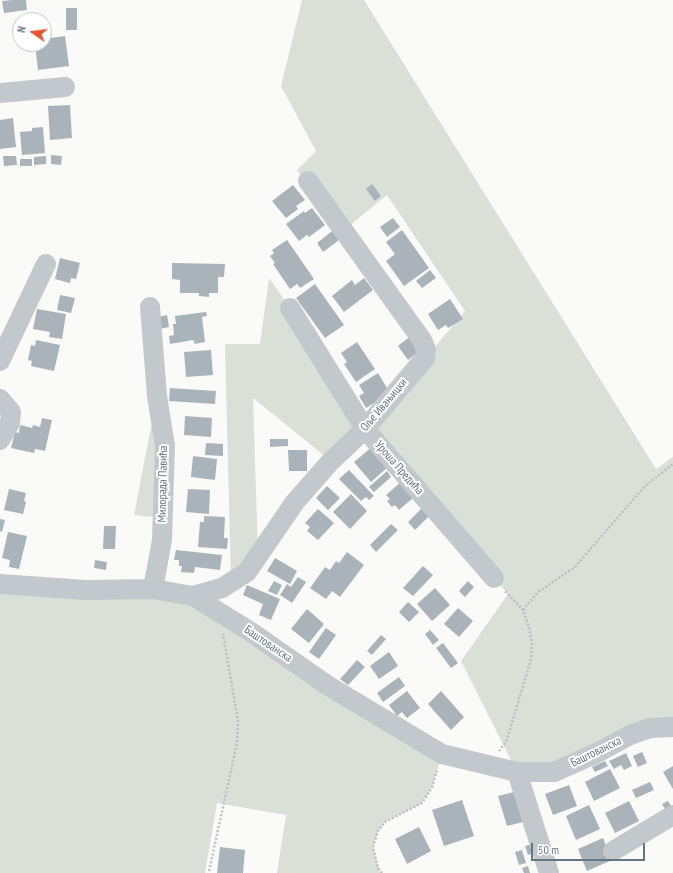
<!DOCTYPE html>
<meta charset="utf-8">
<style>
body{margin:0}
#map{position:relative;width:673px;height:873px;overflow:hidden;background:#fafaf8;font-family:"PT Sans Narrow",sans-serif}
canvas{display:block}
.north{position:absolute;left:12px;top:12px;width:40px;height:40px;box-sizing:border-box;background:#fff;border:1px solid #c1c8cd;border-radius:50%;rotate:284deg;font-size:11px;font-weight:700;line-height:16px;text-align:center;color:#657683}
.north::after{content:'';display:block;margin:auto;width:14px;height:18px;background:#e4572e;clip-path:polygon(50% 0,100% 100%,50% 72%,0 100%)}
.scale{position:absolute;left:531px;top:843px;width:114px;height:18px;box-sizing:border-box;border:2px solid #657683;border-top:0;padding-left:5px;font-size:12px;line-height:14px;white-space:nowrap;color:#657683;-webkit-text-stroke:3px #fff;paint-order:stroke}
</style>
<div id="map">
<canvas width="673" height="873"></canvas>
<div class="north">N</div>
<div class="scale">50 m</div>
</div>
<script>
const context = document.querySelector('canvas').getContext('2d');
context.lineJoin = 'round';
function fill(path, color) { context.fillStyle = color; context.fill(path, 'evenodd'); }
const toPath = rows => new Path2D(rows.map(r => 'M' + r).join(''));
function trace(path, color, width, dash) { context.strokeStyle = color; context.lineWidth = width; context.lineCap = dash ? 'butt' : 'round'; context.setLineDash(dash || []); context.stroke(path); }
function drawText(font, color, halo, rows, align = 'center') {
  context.font = font + ' "PT Sans Narrow",sans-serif'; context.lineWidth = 4; context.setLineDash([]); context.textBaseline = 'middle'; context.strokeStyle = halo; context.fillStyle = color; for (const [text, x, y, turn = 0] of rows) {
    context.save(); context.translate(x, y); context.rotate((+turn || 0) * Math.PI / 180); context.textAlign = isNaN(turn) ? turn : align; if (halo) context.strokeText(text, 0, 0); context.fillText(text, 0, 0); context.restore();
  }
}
fill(toPath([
 [302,0,364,0,656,469,673,457,673,727,597,753,517,772,461,661,508,594,366,429,331,461,253,398,258,557,231,582,225,344,260,344,269,278,290,308,366,429,465,311,387,195,343,231,297,170,316,151,281,86],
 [157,396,163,518,134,515],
 [0,584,193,596,442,754,432,787,422,803,385,822,378,831,373,847,380,873,277,873,286,815,217,803,205,873,0,873]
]), '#dadfd7');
fill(toPath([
 [12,0,26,0,27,10,4,13,2,1],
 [66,8,77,8,77,30,66,30],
 [65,36,69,66,38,70,35,44,44,44,44,39],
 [70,105,72,138,50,140,48,106],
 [13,118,16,147,0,149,0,120],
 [43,127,45,153,22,155,20,132,32,131,32,128],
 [51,155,62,156,61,165,51,164],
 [3,156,16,156,17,165,4,166],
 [46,156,46,164,34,165,34,157],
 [20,159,32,159,32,166,20,166],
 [372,184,381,196,375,201,366,189],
 [293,185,305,200,296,206,298,209,286,218,272,201],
 [312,208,325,225,309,237,307,235,299,241,286,224,304,211,305,213],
 [393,218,400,227,387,237,380,227],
 [336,228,343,237,323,252,317,243],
 [402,230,429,268,404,286,386,261,395,254,386,242],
 [287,240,314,279,300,288,297,284,290,289,273,264,275,263,270,256,274,253,272,250],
 [60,258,80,263,76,279,71,278,70,283,55,279],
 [172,263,225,264,224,277,218,277,218,293,209,293,209,297,199,296,199,293,180,293,180,280,172,279],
 [430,270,436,278,422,288,416,281],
 [364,278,373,290,344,312,332,296,352,280,355,285],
 [315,284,344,325,325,338,296,298],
 [60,295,75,298,71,313,57,310],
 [450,299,463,319,448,328,446,325,438,330,428,314],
 [37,309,66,314,62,339,49,337,50,332,33,329],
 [206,312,207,316,202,317,205,342,195,344,193,340,170,344,169,336,174,335,173,324,176,324,175,316],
 [167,315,169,327,160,329,158,317],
 [412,335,422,349,408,360,398,346],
 [36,340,60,345,54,371,31,366,32,361,28,360,31,345,35,346],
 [357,342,375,369,356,382,344,364,347,362,341,353],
 [211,350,213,375,186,377,184,352],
 [378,373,390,393,366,408,359,396,364,393,359,385],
 [170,388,216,391,215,404,169,401],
 [185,416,212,418,211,437,184,435],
 [42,418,52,420,45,451,35,449,34,453,11,448,15,432,19,433,20,425,32,428,33,425,40,427],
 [270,439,288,439,288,446,270,447],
 [206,443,223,444,223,456,205,455],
 [372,447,389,466,371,482,354,462],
 [288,450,307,450,307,471,289,471],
 [193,456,217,459,215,480,191,477],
 [349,470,374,496,369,500,366,497,361,501,339,479],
 [387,471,391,477,374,492,369,487],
 [401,482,414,497,399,510,395,505,392,507,387,501,390,499,386,495],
 [327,486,340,498,328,510,316,498],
 [9,489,26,493,24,501,26,502,23,514,4,510],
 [188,489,210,490,209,514,186,512],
 [351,494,367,511,350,529,333,512],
 [423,507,430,515,415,530,408,522],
 [318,509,334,523,318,540,307,531,310,527,305,523],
 [204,516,225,517,224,538,228,538,227,549,198,547,200,522,204,522],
 [0,519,5,520,2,532,0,531],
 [391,524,398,530,376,552,370,545],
 [104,526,116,526,115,549,103,549],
 [8,532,27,536,19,569,9,567,10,560,2,558],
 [176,550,222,555,220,570,195,567,194,573,181,572,182,566,179,566,179,560,174,560],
 [347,552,364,565,340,597,332,591,326,599,310,588,325,567,330,570,336,561,339,563],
 [275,558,297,571,290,584,267,571],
 [95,560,107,562,106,570,94,568],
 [423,566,433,575,413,596,403,588],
 [298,577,306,582,292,603,280,595,287,584,291,587],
 [274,581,282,585,277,595,268,591],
 [468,581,474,587,465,597,459,591],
 [247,585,280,599,271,620,259,615,263,604,243,595],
 [435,588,450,605,432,621,417,604],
 [408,602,419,612,409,622,399,612],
 [458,608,473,621,459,637,444,624],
 [307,609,324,624,309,643,291,629],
 [326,628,336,635,319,659,309,652],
 [430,630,439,640,433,645,425,634],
 [381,635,386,639,372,655,367,651],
 [443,643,458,663,451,668,436,648],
 [389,652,398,666,379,679,370,666],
 [357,660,365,667,348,685,340,679],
 [399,677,405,686,383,702,377,693],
 [407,691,420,708,407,718,402,712,397,716,389,705],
 [441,691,464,717,451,730,428,704],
 [642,752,647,763,638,767,633,756],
 [626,753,632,766,624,770,621,765,614,769,609,761],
 [605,761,608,766,595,772,592,767],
 [673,766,673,789,663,772],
 [610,769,620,788,594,801,585,782],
 [650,782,654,790,636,798,632,790],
 [569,785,577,806,553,815,545,794],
 [514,792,523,822,507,826,498,796],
 [462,800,474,836,444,846,432,810],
 [629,801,639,821,615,833,605,813],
 [668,801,673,809,667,812,662,804],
 [589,805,600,829,576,840,566,816],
 [419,827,431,851,407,864,395,839],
 [603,838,612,860,587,871,578,849],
 [533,844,536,852,528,855,525,846],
 [220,847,245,850,243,873,217,873],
 [522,850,526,863,519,865,515,852],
 [528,866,530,873,524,873,522,868]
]), '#aab3b9');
trace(toPath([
 [523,610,538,592,575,567,644,487,673,464],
 [499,751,506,742,512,723,531,659,532,643,528,624,523,610,505,591],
 [209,871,237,743,238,721,223,634],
 [382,873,378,868,373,847,378,831,385,822,422,803,432,787,437,771]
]), '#bbbfc2', 2.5, [2, 2]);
trace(toPath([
 [0,93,65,87],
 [150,307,157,396,165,446,162,540,153,589],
 [290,308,365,429,494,578],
 [0,361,46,264],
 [0,399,11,412,10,423,0,440],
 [0,584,85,590,153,589,193,596,251,632,327,685,442,754,517,772,554,772,597,753,630,735,650,728,673,727],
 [193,596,222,588,247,572,295,502,331,461,365,429,425,358,426,350,422,340,308,181],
 [517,772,549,873],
 [613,851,673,815]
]), '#c3c8cc', 20);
drawText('12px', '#657683', '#fff', [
 ["Оље Ивањицки",384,405,-50],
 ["Уроша Предића",399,468,49],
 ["Милорада Павића",163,484,-89],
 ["Баштованска",268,644,34],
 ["Баштованска",596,752,-26]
]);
</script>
